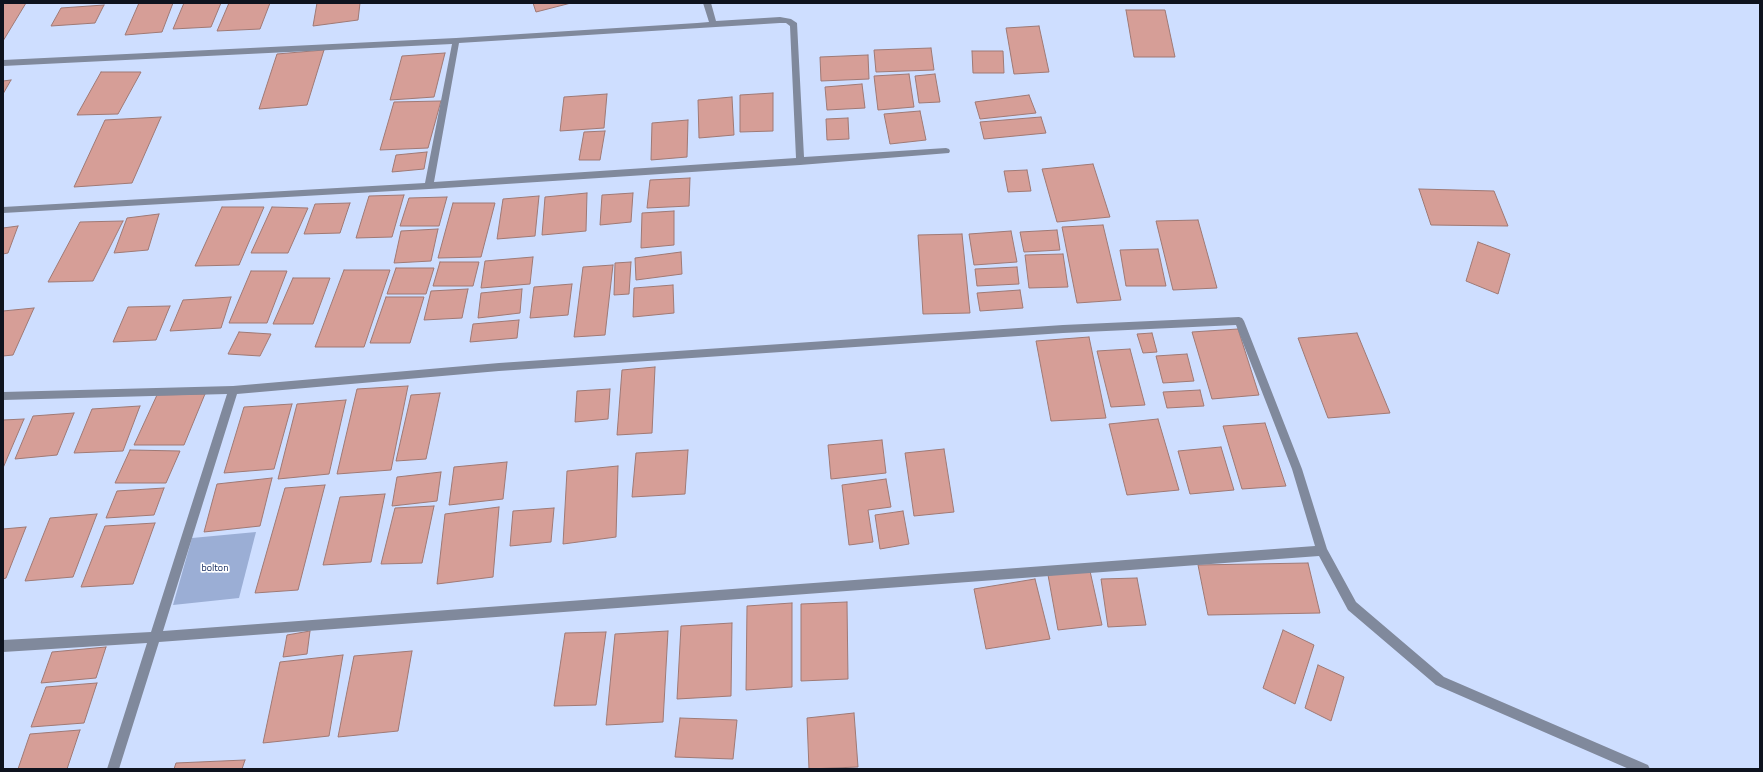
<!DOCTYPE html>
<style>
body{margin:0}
#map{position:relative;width:1763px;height:772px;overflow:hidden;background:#cedeff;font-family:"Titillium Web",sans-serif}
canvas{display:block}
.frame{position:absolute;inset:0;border:4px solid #0e131e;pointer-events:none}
</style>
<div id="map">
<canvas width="1763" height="772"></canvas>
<div class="frame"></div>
</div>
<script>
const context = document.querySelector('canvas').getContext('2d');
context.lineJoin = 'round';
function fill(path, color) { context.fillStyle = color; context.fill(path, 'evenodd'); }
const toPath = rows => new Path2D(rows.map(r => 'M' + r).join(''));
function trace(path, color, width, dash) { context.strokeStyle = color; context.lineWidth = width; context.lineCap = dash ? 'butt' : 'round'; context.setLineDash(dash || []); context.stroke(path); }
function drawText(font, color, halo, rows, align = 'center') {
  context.font = font + ' "Titillium Web",sans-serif'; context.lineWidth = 3.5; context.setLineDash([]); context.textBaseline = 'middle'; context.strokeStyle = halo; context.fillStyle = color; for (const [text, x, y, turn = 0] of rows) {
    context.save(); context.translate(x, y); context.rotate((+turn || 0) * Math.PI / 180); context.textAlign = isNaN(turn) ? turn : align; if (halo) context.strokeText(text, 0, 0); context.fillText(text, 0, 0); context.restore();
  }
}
fill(toPath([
 [256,532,239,598,173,605,192,538]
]), '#9baed5');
const building = toPath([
 [3,3,26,3,3,41,3,3],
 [139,3,173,3,162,32,125,35,139,3],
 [184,3,221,3,211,27,173,29,184,3],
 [229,3,270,3,260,29,217,31,229,3],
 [317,3,360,3,358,20,313,26,317,3],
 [533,3,571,3,536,12,533,3],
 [104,5,95,23,51,26,61,8,104,5],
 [1126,10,1165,10,1175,57,1134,57,1126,10],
 [1039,26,1049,72,1014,74,1006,28,1039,26],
 [931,48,934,70,876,72,874,50,931,48],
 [324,50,307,105,259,109,277,54,324,50],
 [972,51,1003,51,1004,73,973,73,972,51],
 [445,53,434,97,390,100,402,56,445,53],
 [868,55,869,79,821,81,820,57,868,55],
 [101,72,141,72,118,114,77,115,101,72],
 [909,74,914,107,878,110,874,76,909,74],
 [935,74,940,102,919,103,915,76,935,74],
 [11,80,3,94,3,81,11,80],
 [862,84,865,108,827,110,825,87,862,84],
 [773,93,773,131,740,132,740,95,773,93],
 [607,94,604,128,560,131,564,97,607,94],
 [1029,95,1036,113,980,119,975,102,1029,95],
 [732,97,734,135,699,138,698,100,732,97],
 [441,101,428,148,380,150,394,102,441,101],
 [920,111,926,140,890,144,884,114,920,111],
 [161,117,132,183,74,187,105,120,161,117],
 [1041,117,1046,133,984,139,980,122,1041,117],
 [848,118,849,139,827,140,826,119,848,118],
 [688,120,687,157,651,160,652,123,688,120],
 [605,131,600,160,579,160,584,132,605,131],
 [427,152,424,169,392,172,396,155,427,152],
 [1093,164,1110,217,1057,222,1042,169,1093,164],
 [1027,170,1031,191,1008,192,1004,171,1027,170],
 [690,178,689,206,647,208,650,180,690,178],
 [1419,189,1494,191,1508,226,1431,225,1419,189],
 [587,193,586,231,542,235,545,197,587,193],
 [633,193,631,222,600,225,602,195,633,193],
 [404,195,392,237,356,238,369,196,404,195],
 [539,196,535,236,497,239,503,199,539,196],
 [447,197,439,226,400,226,409,198,447,197],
 [350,203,340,233,304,234,315,204,350,203],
 [453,203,495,203,481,257,438,258,453,203],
 [222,207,264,207,239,265,195,266,222,207],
 [272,207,308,208,288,253,251,253,272,207],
 [674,211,674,245,641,248,642,213,674,211],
 [159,214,148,250,114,253,127,218,159,214],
 [1198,220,1217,288,1173,290,1156,221,1198,220],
 [123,221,93,281,48,282,80,222,123,221],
 [1103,225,1121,300,1077,303,1062,227,1103,225],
 [18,226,8,253,3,254,3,228,18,226],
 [438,229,431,261,394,263,401,231,438,229],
 [1057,230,1060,250,1024,252,1020,232,1057,230],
 [1011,231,1017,262,974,265,969,234,1011,231],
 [962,234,970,313,923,314,918,235,962,234],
 [1478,242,1510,254,1498,294,1466,281,1478,242],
 [1158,249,1166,286,1126,286,1120,250,1158,249],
 [681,252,682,274,636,280,635,258,681,252],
 [1063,254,1068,287,1029,288,1025,255,1063,254],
 [533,257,530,284,481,288,485,261,533,257],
 [440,262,479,262,473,286,433,286,440,262],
 [631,262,629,294,614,295,615,263,631,262],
 [613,265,605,335,574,337,583,267,613,265],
 [1017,267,1019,284,977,286,975,269,1017,267],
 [396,268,434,268,426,294,387,294,396,268],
 [344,270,390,270,364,347,315,347,344,270],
 [251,271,287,271,267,323,229,323,251,271],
 [293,278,330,278,313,324,273,324,293,278],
 [572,284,568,315,530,318,534,287,572,284],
 [673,285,674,313,633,317,634,288,673,285],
 [468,289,462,318,424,320,431,291,468,289],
 [522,289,520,313,478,318,481,293,522,289],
 [1020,290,1023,308,980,311,977,293,1020,290],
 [231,297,221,328,170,331,183,300,231,297],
 [386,297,424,297,410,343,370,343,386,297],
 [170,306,156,340,113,342,128,307,170,306],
 [34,308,13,355,3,356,3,311,34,308],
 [519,320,517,338,470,342,473,324,519,320],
 [1238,329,1259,395,1212,399,1192,332,1238,329],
 [239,332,271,334,260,356,228,354,239,332],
 [1152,333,1157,352,1143,353,1137,334,1152,333],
 [1357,333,1390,413,1328,418,1298,338,1357,333],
 [1089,337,1106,418,1051,421,1036,341,1089,337],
 [1130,349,1145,405,1111,407,1097,351,1130,349],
 [1187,354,1194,381,1163,383,1156,356,1187,354],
 [655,367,652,433,617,435,622,370,655,367],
 [408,386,391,470,337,474,357,389,408,386],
 [610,389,608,419,575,422,577,391,610,389],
 [1200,390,1204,406,1167,408,1163,392,1200,390],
 [440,393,426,459,396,461,411,395,440,393],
 [205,394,184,445,134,445,157,395,205,394],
 [346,400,329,474,278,479,297,404,346,400],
 [292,404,274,469,224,473,244,407,292,404],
 [140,406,123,451,74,453,92,409,140,406],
 [74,413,57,455,15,459,33,416,74,413],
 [24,419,3,468,3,420,24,419],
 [1158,419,1179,490,1127,495,1109,424,1158,419],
 [1265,423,1286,486,1242,489,1223,426,1265,423],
 [882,440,886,473,831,479,828,445,882,440],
 [1221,447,1234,490,1190,494,1178,451,1221,447],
 [944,449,954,512,914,516,905,453,944,449],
 [130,450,180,451,166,483,115,483,130,450],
 [688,450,685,494,632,497,636,453,688,450],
 [507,462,503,499,449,505,454,467,507,462],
 [618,466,616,537,563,544,567,471,618,466],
 [441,472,437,501,392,506,397,477,441,472],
 [272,478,260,526,204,532,217,484,272,478],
 [886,479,891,507,868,510,873,542,849,545,842,485,886,479],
 [325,485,298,590,255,593,285,488,325,485],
 [164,488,154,515,106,518,117,491,164,488],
 [385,494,371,562,323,565,340,497,385,494],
 [434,506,422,563,381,564,395,508,434,506],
 [499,507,493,577,437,584,445,514,499,507],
 [554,508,551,542,510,546,513,511,554,508],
 [903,511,909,544,880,549,875,515,903,511],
 [97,514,73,577,25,581,50,518,97,514],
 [155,523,133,584,81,587,105,526,155,523],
 [26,527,6,578,3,579,3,529,26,527],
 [1308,563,1320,613,1208,615,1198,565,1308,563],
 [1090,571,1102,625,1058,630,1048,575,1090,571],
 [1137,578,1146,625,1108,627,1101,579,1137,578],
 [1035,579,1050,639,986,649,974,589,1035,579],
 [847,602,848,679,801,681,801,604,847,602],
 [792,603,792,687,746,690,747,606,792,603],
 [732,623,731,696,677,699,681,626,732,623],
 [1283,630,1314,645,1295,704,1263,688,1283,630],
 [310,631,307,654,283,657,287,635,310,631],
 [668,631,663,722,606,725,615,634,668,631],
 [606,632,596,705,554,706,565,633,606,632],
 [106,647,96,678,41,683,52,652,106,647],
 [412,651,398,731,338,737,354,656,412,651],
 [343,655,329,736,263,743,280,662,343,655],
 [1318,665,1344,677,1331,721,1305,708,1318,665],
 [97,683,84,723,31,727,46,687,97,683],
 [854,713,858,767,809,769,807,718,854,713],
 [680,718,737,720,733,759,675,757,680,718],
 [80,730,67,769,18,769,30,734,80,730],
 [245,760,242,769,174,769,176,763,245,760]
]);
fill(building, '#d69e97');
trace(building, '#9f7975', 1);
fill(toPath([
 [703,3,711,3,716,21,780,17,791,19,797,23,804,157,946,148,949,149,950,151,949,153,800,165,429,189,3,213,3,207,425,183,452,44,3,66,3,60,456,38,697,23,709,22,703,3],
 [780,23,786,23,790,26,796,158,434,182,459,43,780,23],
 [1239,317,1242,318,1244,321,1302,469,1327,549,1356,602,1444,677,1648,765,1650,769,1629,769,1436,685,1348,610,1319,556,159,642,119,769,107,769,147,643,3,652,3,640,151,632,227,394,3,400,3,392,233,386,499,363,1063,325,1239,317],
 [1236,325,1292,469,1315,546,163,631,237,394,499,371,1063,333,1236,325]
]), '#80899c');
drawText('10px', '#172d61', '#fff', [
 ["bolton",215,569]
]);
</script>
